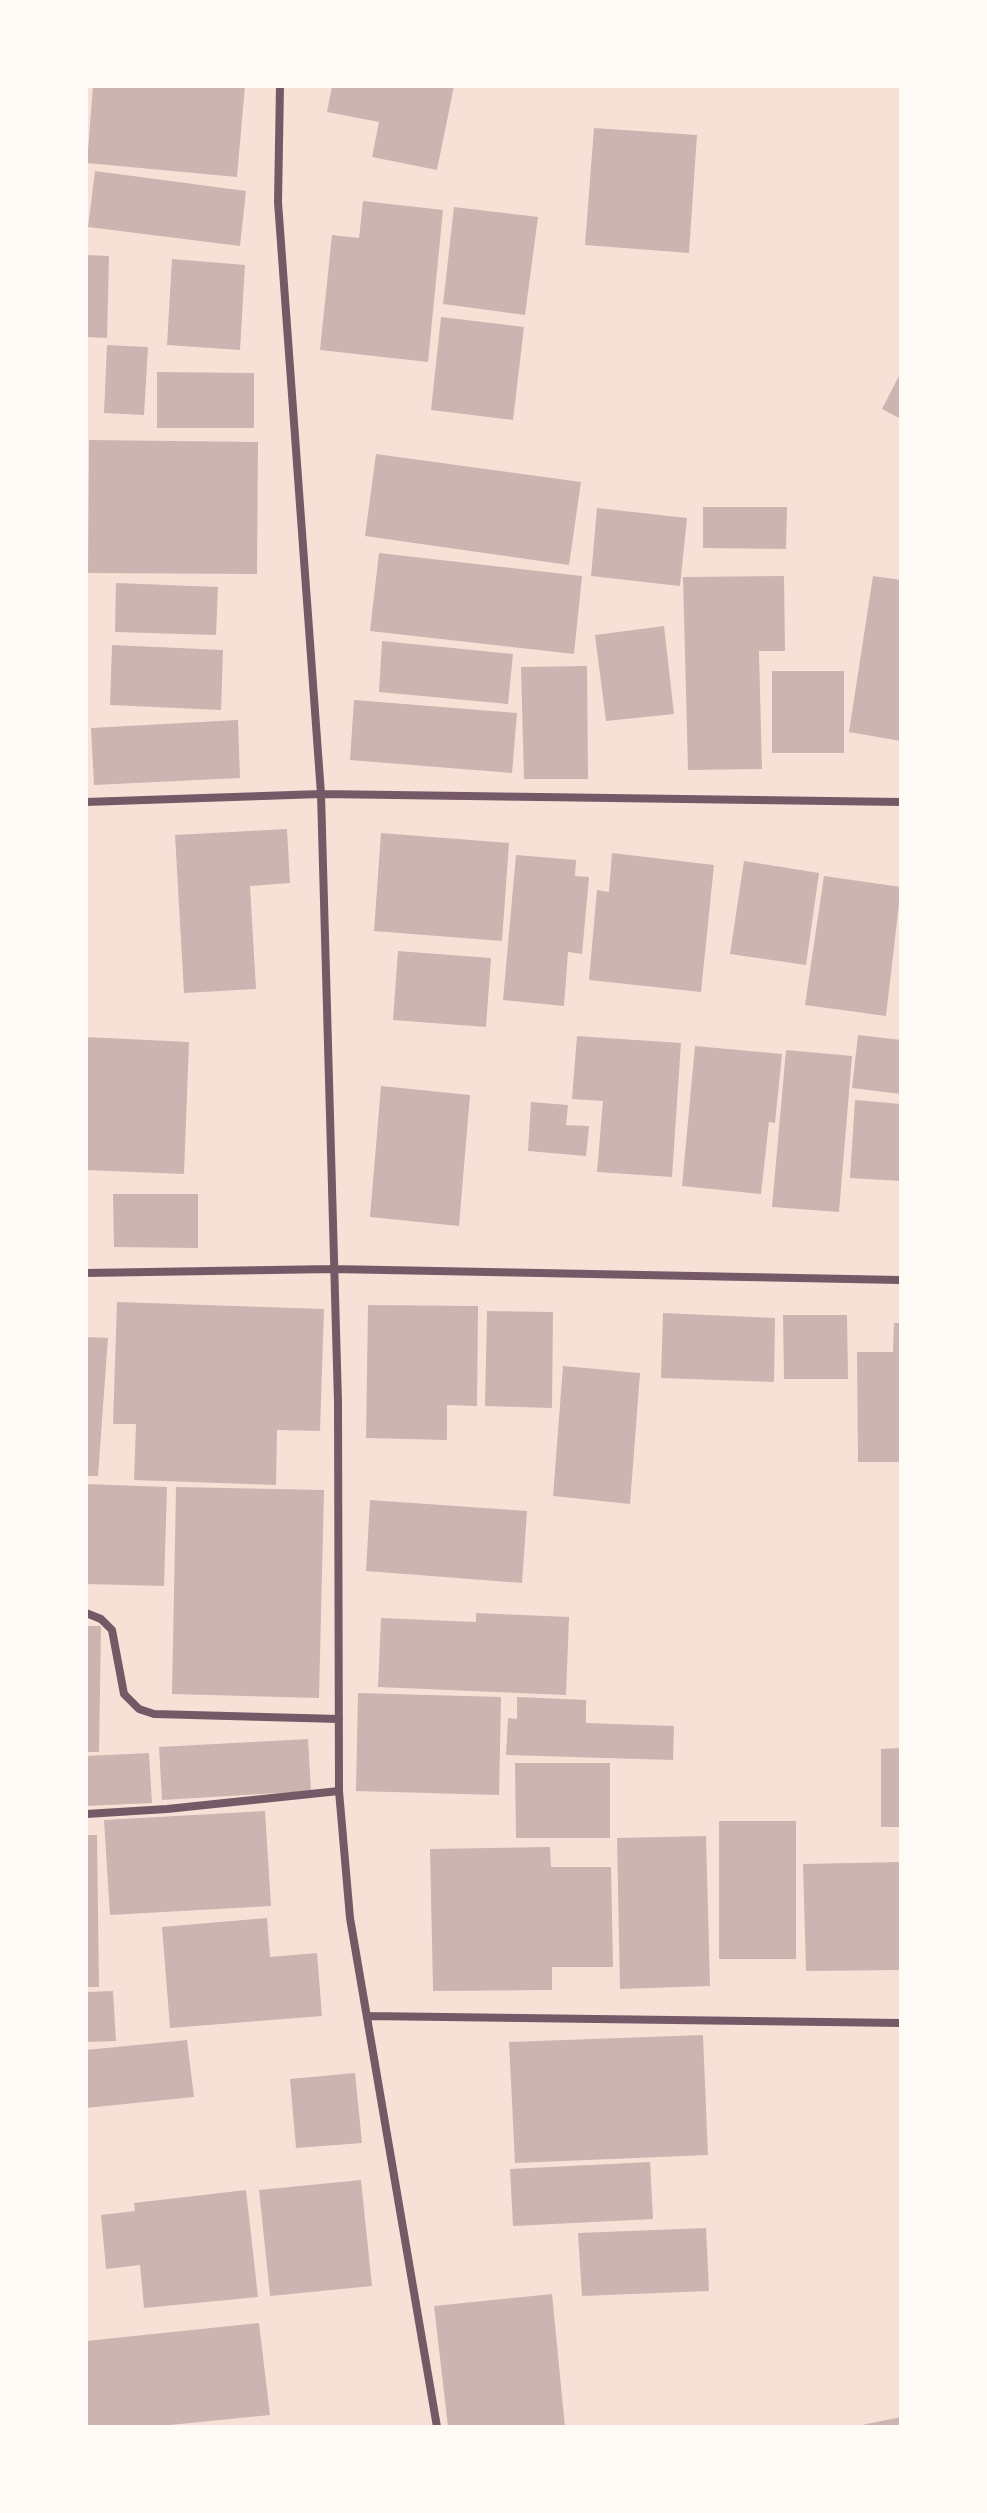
<!DOCTYPE html>
<style>
body{margin:0}
#map{position:relative;width:987px;height:2513px;overflow:hidden;background:#f7e1d7;font-family:Cabin,sans-serif}
canvas{display:block}
.frame{position:absolute;inset:0;border:88px solid #fffaf5;pointer-events:none}
</style>
<div id="map">
<canvas width="987" height="2513"></canvas>
<div class="frame"></div>
</div>
<script>
const context = document.querySelector('canvas').getContext('2d');
context.lineJoin = 'round';
function fill(path, color) { context.fillStyle = color; context.fill(path, 'evenodd'); }
const toPath = rows => new Path2D(rows.map(r => 'M' + r).join(''));
function trace(path, color, width, dash) { context.strokeStyle = color; context.lineWidth = width; context.lineCap = dash ? 'butt' : 'round'; context.setLineDash(dash || []); context.stroke(path); }
fill(toPath([
 [93,86,245,86,237,177,87,163],
 [332,86,454,86,437,170,372,157,379,122,327,112],
 [594,128,697,135,689,253,585,245],
 [95,171,246,191,240,246,88,227],
 [363,201,443,210,428,362,320,350,332,235,359,238],
 [454,207,538,217,525,315,443,304],
 [86,255,109,256,107,338,86,337],
 [172,259,245,265,240,350,167,345],
 [441,317,524,327,513,420,431,410],
 [107,345,148,347,144,415,104,413],
 [157,372,254,373,254,428,157,428],
 [901,372,901,419,882,409],
 [89,440,258,442,257,574,88,573],
 [376,454,581,482,569,565,365,536],
 [703,507,787,507,786,549,703,548],
 [597,508,687,518,680,586,591,576],
 [379,553,582,576,574,654,370,631],
 [784,576,785,651,759,651,762,769,688,770,683,577],
 [873,576,901,580,901,741,849,732],
 [116,583,218,587,216,635,115,632],
 [664,626,674,714,606,721,595,635],
 [382,641,513,654,508,704,379,692],
 [112,645,223,650,221,710,110,705],
 [587,666,588,779,524,779,521,667],
 [772,671,844,671,844,753,772,753],
 [354,700,517,713,512,773,350,760],
 [238,720,240,778,94,785,91,728],
 [287,829,290,883,250,886,256,989,184,993,175,835],
 [381,833,509,843,502,941,374,931],
 [612,853,714,865,701,992,589,980,597,890,609,892],
 [516,855,576,860,575,876,589,877,582,954,568,952,564,1006,503,1000],
 [744,861,819,873,806,965,730,954],
 [824,876,901,887,886,1016,805,1005],
 [398,951,491,958,486,1027,393,1020],
 [858,1035,901,1040,901,1094,852,1088],
 [577,1036,681,1043,672,1177,597,1172,603,1101,572,1099],
 [86,1037,189,1042,184,1174,86,1170],
 [695,1046,782,1054,775,1123,769,1122,761,1194,682,1186],
 [786,1050,852,1056,839,1212,772,1207],
 [381,1086,470,1095,459,1226,370,1217],
 [855,1100,901,1104,901,1181,850,1178],
 [531,1102,568,1105,566,1125,589,1126,586,1156,528,1151],
 [113,1194,198,1194,198,1248,114,1247],
 [117,1302,324,1309,320,1431,277,1430,276,1485,134,1480,136,1424,113,1424],
 [368,1305,478,1306,477,1406,447,1405,447,1440,366,1438],
 [487,1311,553,1312,552,1408,485,1406],
 [663,1313,775,1318,774,1382,661,1378],
 [783,1315,847,1315,848,1379,784,1379],
 [894,1323,901,1323,901,1462,858,1462,857,1352,893,1352],
 [86,1337,108,1338,98,1476,86,1476],
 [563,1366,640,1373,630,1504,553,1496],
 [86,1484,167,1487,164,1586,86,1584],
 [176,1487,324,1490,319,1698,172,1694],
 [370,1500,527,1511,522,1583,366,1571],
 [476,1613,569,1617,566,1695,378,1687,381,1618,476,1622],
 [86,1626,101,1626,99,1752,86,1752],
 [358,1693,501,1697,499,1795,356,1791],
 [517,1697,586,1700,586,1723,674,1726,673,1760,506,1755,508,1718,517,1719],
 [308,1739,311,1791,162,1800,159,1747],
 [901,1748,901,1827,881,1827,881,1749],
 [149,1753,152,1803,86,1806,86,1756],
 [515,1763,610,1763,610,1838,516,1838],
 [265,1811,271,1906,110,1915,104,1820],
 [719,1821,796,1821,796,1959,719,1959],
 [86,1835,97,1835,99,1987,86,1987],
 [706,1836,710,1986,620,1989,617,1838],
 [550,1847,551,1867,611,1867,613,1967,552,1967,552,1990,433,1991,430,1849],
 [901,1862,901,1970,806,1971,803,1864],
 [267,1918,270,1957,317,1953,322,2016,170,2028,162,1927],
 [113,1991,116,2041,86,2042,86,1992],
 [703,2035,708,2155,515,2163,509,2042],
 [187,2040,194,2097,86,2108,86,2050],
 [355,2073,362,2143,296,2148,290,2079],
 [650,2162,653,2219,513,2226,510,2169],
 [361,2180,372,2286,270,2296,259,2190],
 [246,2190,258,2297,144,2308,140,2265,106,2269,101,2215,135,2211,134,2203],
 [706,2228,709,2291,582,2296,578,2233],
 [552,2294,565,2427,448,2427,434,2306],
 [259,2323,270,2415,150,2427,86,2427,86,2341],
 [901,2417,901,2427,857,2427,857,2426]
]), '#ccb4b1');
trace(toPath([
 [280,86,278,202,321,794,338,1402,339,1791,350,1918,437,2427],
 [86,802,321,794,901,802],
 [86,1273,333,1269,901,1280],
 [86,1613,101,1619,112,1630,124,1694,139,1709,154,1714,339,1719],
 [86,1814,167,1809,339,1791],
 [368,2016,901,2023]
]), '#755966', 8);
</script>
